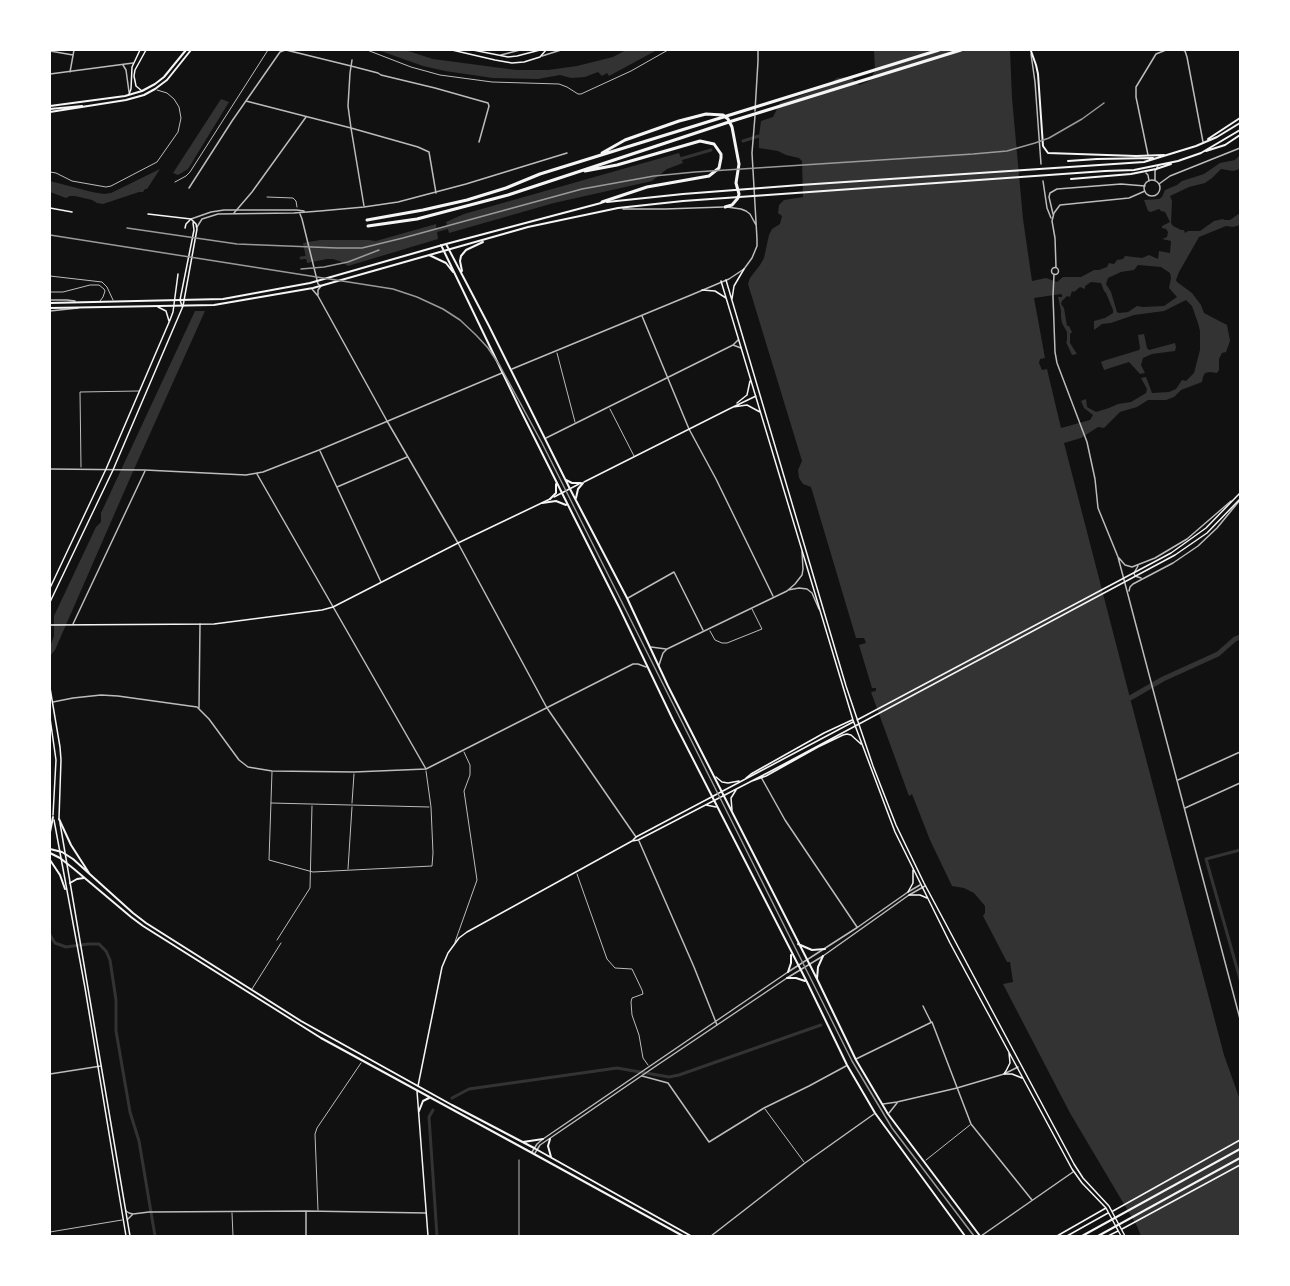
<!DOCTYPE html>
<style>
body{margin:0}
#map{position:relative;width:1290px;height:1286px;overflow:hidden;background:#111;font-family:"Alegreya Sans",sans-serif}
canvas{display:block}
.frame{position:absolute;inset:0;border:51px solid #fff;pointer-events:none}
</style>
<div id="map">
<canvas width="1290" height="1286"></canvas>
<div class="frame"></div>
</div>
<script>
const context = document.querySelector('canvas').getContext('2d');
context.lineJoin = 'round';
function fill(path, color) { context.fillStyle = color; context.fill(path, 'evenodd'); }
const toPath = rows => new Path2D(rows.map(r => 'M' + r).join(''));
function trace(path, color, width, dash) { context.strokeStyle = color; context.lineWidth = width; context.lineCap = dash ? 'butt' : 'round'; context.setLineDash(dash || []); context.stroke(path); }
fill(toPath([
 [378,50,405,50,433,59,516,70,548,70,577,66,613,57,626,50,657,50,609,76,607,73,602,76,598,72,585,77,571,78,560,75,538,79,493,78,445,71,423,66],
 [874,50,1010,50,1012,98,1023,219,1032,281,1046,278,1057,282,1063,277,1081,277,1094,270,1099,270,1107,267,1109,263,1114,264,1117,260,1123,259,1125,256,1142,258,1149,255,1158,259,1159,251,1170,253,1171,241,1162,239,1167,237,1168,232,1166,229,1162,228,1162,226,1170,222,1165,212,1161,211,1159,209,1151,212,1148,211,1144,200,1159,199,1162,197,1165,190,1177,185,1182,181,1204,174,1220,163,1235,160,1240,155,1240,169,1233,171,1221,169,1212,178,1205,183,1189,187,1170,196,1172,201,1171,223,1173,226,1181,230,1184,230,1185,233,1188,231,1200,231,1214,221,1223,219,1225,220,1230,220,1240,213,1240,225,1233,227,1226,226,1199,237,1179,272,1176,280,1177,282,1192,293,1201,305,1204,313,1227,325,1230,341,1226,352,1222,353,1219,359,1219,370,1217,373,1210,372,1205,373,1203,377,1202,382,1181,390,1174,397,1166,400,1148,400,1137,407,1120,412,1104,428,1098,427,1081,438,1064,443,1130,698,1224,1055,1240,1100,1240,1236,1141,1236,1137,1226,1070,1113,1003,984,1013,982,1010,962,1007,962,983,916,985,913,985,906,974,893,964,888,952,886,930,840,912,794,909,796,871,692,876,691,876,688,872,688,859,645,866,643,864,638,856,638,811,487,803,484,799,478,798,470,802,461,748,284,750,278,760,265,764,258,769,235,772,229,780,224,782,216,778,213,779,205,784,200,803,197,802,161,799,158,786,155,778,151,759,148,759,136,761,121,773,117,780,103,827,86,837,78,850,77,859,85,869,81,875,71],
 [1138,265,1161,267,1170,273,1171,278,1169,288,1177,297,1164,306,1143,307,1137,306,1128,312,1119,313,1117,312,1111,292,1106,284,1108,278,1121,272,1134,270],
 [1091,282,1101,283,1104,291,1106,293,1113,310,1113,313,1105,318,1094,321,1094,330,1102,324,1111,323,1134,315,1164,311,1186,300,1192,306,1198,323,1200,331,1200,350,1194,373,1186,381,1182,380,1176,389,1169,392,1152,393,1146,377,1141,378,1147,389,1146,393,1131,402,1118,404,1109,408,1096,412,1087,407,1086,399,1081,401,1084,408,1093,415,1090,420,1061,428,1047,369,1042,370,1039,363,1040,359,1045,358,1034,298,1061,294,1062,295,1062,297,1058,297,1061,311,1061,317,1062,323,1067,332,1067,341,1066,342,1072,355,1077,354,1070,343,1070,334,1072,332,1069,326,1067,326,1064,308,1061,304,1062,301,1067,296,1070,297,1072,291,1074,292,1080,287,1085,289,1085,286],
 [221,99,229,102,188,169,178,175,173,173],
 [679,153,683,163,667,169,652,181,554,203,449,233,446,222,464,214],
 [160,169,147,189,145,189,143,192,139,192,103,204,97,203,92,200,75,196,70,196,66,198,50,192,50,181,92,192,104,194,111,193],
 [436,224,438,239,348,266,342,262,333,259,327,259,307,263,303,243,320,240,368,240,376,241],
 [195,311,205,311,131,476,55,650,50,656,50,647,54,636,54,616,96,527,101,522,101,513],
 [1144,334,1147,348,1149,350,1175,343,1176,347,1175,351,1152,354,1143,358,1141,365,1145,373,1140,374,1129,362,1104,370,1101,362,1103,361,1139,350,1140,348,1138,335]
]), '#333');
trace(toPath([
 [743,141,759,136],
 [680,159,711,150],
 [435,231,449,227],
 [301,258,309,257],
 [1240,850,1206,859,1240,979],
 [50,935,55,943,66,947,88,944,99,944,106,951,110,960,116,1000,116,1031,130,1112,139,1141,155,1236],
 [452,1098,469,1089,617,1068,669,1077,679,1075,821,1025],
 [433,1110,429,1117,437,1236]
]), '#333', 3);
trace(toPath([
 [1130,698,1163,679,1218,654,1235,639,1240,637]
]), '#333', 5);
trace(toPath([
 [367,50,411,67,440,75,492,82,559,84,567,87,578,94,581,94,631,71,668,50],
 [50,172,56,173,72,181,106,187,111,186,157,162,178,132,181,118,179,107,174,99,167,93,157,90],
 [175,182,186,176,190,172,268,50],
 [267,197,293,198,296,201,297,207],
 [50,276,102,282,107,287,113,300],
 [50,292,63,292,90,285,99,285,104,289,105,291,103,297,100,301],
 [557,353,575,422],
 [610,409,634,456],
 [81,467,80,392,139,391],
 [710,631,715,640,722,643,727,643,762,629,752,609],
 [272,772,269,860,313,872,432,866,433,853,431,807,426,771],
 [271,803,429,807],
 [352,803,354,774],
 [348,869,352,807],
 [577,874,607,959,615,968,632,969,642,990,643,994,632,998,631,1002,632,1015,639,1035,643,1058,648,1065],
 [277,940,310,888,312,806],
 [455,942,477,880,464,791,470,775,470,765,464,752],
 [252,989,281,943],
 [765,1109,804,1162],
 [519,1160,519,1236],
 [926,1160,970,1125],
 [318,1210,315,1134,317,1128,361,1063],
 [232,1213,233,1236],
 [50,1232,122,1220]
]), '#bcbcbc', 1);
trace(toPath([
 [286,50,351,66,378,73,381,75,435,88,488,103,489,106,479,142],
 [1183,50,1185,51,1187,57,1203,142],
 [50,51,73,55],
 [1031,54,1035,82,1041,164],
 [501,55,520,50],
 [542,56,561,50],
 [352,60,350,73,348,106,351,128,364,206],
 [123,65,126,70,129,92],
 [70,72,74,50],
 [50,74,133,63],
 [246,101,351,128,418,147,429,152,436,193],
 [1148,155,1136,97,1136,87,1156,54,1166,50],
 [1043,181,1047,208,1051,218],
 [189,188,232,121,280,52,285,50],
 [234,213,252,192,306,117],
 [1053,214,1049,197,1050,193,1057,189,1121,184,1145,186],
 [642,316,689,429,716,479,773,596],
 [738,340,733,345,741,348],
 [546,438,733,345],
 [320,451,381,582],
 [337,487,407,457],
 [628,598,674,572,703,630],
 [73,624,145,471],
 [199,708,200,624],
 [761,777,785,820,857,927],
 [1178,780,1240,752],
 [1185,808,1240,783],
 [923,1006,931,1022],
 [856,1059,932,1022,971,1124,1032,1200],
 [50,1074,101,1066],
 [642,1076,668,1083,709,1142,764,1108,809,1086,846,1066],
 [126,1211,129,1213,133,1214,128,1219],
 [133,1214,149,1212,306,1211,426,1213],
 [306,1236,306,1212],
 [981,1236,1073,1172]
]), '#bcbcbc', 1.5);
trace(toPath([
 [755,111,758,61,758,50],
 [1146,173,1148,175,1149,181],
 [1155,180,1155,171,1158,166],
 '1144 188a8 8 0 1 1 16 0a8 8 0 1 1-16 0Z',
 [1159,184,1170,176,1240,148],
 [727,207,741,209,746,211,750,214,756,225],
 [623,209,665,209,723,207],
 [300,214,302,219,318,284,321,286,318,290,318,295],
 [191,219,211,212,224,210,297,210,304,211],
 [197,227,202,219,218,214,294,213,320,211,364,207,398,202,466,184,567,153],
 [1056,267,1055,238,1052,221,1054,213,1060,205,1129,198,1145,191],
 '1051.5 271a3.5 3.5 0 1 1 7 0a3.5 3.5 0 1 1-7 0Z',
 [1054,274,1053,296,1055,352,1057,363,1087,442,1095,479,1098,508,1118,557,1240,1019],
 [312,289,318,296,387,421,458,543,547,708,636,837],
 [50,300,67,300,75,301],
 [50,311,78,308],
 [512,369,691,295,729,279,744,269,752,258,757,246,757,239,752,153,755,116],
 [50,469,145,470,246,475,263,472,319,450,502,373],
 [257,474,426,769],
 [1119,558,1125,565,1132,567,1155,558,1187,539,1231,501],
 [1138,566,1134,573,1135,576,1141,578],
 [788,590,799,588,807,589,812,593,819,609],
 [1129,591,1130,587,1133,584,1173,563,1198,546,1217,528,1240,500],
 [651,647,666,649],
 [659,665,663,653,667,649,787,591,795,584,802,575,803,569,802,552],
 [53,702,73,698,101,695,118,696,197,707,209,719,239,760,248,767,272,771,354,772,426,769,633,664,638,664,646,667],
 [639,841,694,967,717,1025],
 [883,1104,897,1102,957,1088,1004,1074,1018,1067],
 [889,1113,897,1103],
 [532,1152,537,1144,543,1139,788,972,858,927,908,892,920,885],
 [535,1153,540,1145,656,1066,787,978,823,956,909,895,925,886],
 [711,1236,805,1163,874,1114]
]), '#bcbcbc', 1.5);
trace(toPath([
 [452,50,495,60,512,63,524,62,540,57,546,50],
 [473,50,508,57,517,56,540,50],
 [142,91,136,86,134,76,135,70,146,50],
 [129,94,131,89,132,67,140,50],
 [50,208,72,212],
 [185,228,186,224,190,220],
 [726,280,846,686,873,766,896,825,924,883,1074,1164,1083,1178,1109,1206,1125,1236],
 [721,281,853,720,895,832,950,943,1072,1169,1082,1183,1106,1208,1121,1236],
 [702,290,715,291,726,298],
 [732,299,734,286,744,269],
 [182,306,180,300,194,230,193,223],
 [158,307,166,311,169,321],
 [737,403,747,395,750,381],
 [733,407,747,405,760,412],
 [584,482,729,409,756,396],
 [554,497,579,484],
 [50,588,106,469,170,320,173,312,178,274],
 [50,602,113,470,183,306,197,229,196,224,191,219,148,214],
 [50,625,214,624,322,610,333,607,458,543,550,499],
 [50,688,60,747,61,760,59,818],
 [50,718,56,760,53,815],
 [857,720,1171,553,1206,528,1240,493],
 [716,777,722,782,728,783,739,781],
 [746,778,751,774,824,733,852,720],
 [752,781,766,776,818,747,843,735,847,734,851,735,861,744],
 [706,805,716,807],
 [732,810,731,798,736,790],
 [54,820,85,988,126,1236],
 [60,823,130,1236],
 [633,840,636,837,853,722],
 [908,892,913,883,913,870],
 [909,895,920,895,927,898],
 [1004,1074,1006,1071,1010,1063,1009,1053],
 [1004,1074,1012,1074,1022,1078],
 [418,1086,442,967,448,953,459,938,467,932,632,841,638,840,773,770,1175,555,1207,533,1240,499],
 [417,1091,428,1236],
 [1113,1211,1240,1140],
 [1122,1229,1240,1165],
 [1057,1236,1106,1208],
 [1067,1236,1108,1213],
 [1108,1236,1118,1231]
]), '#f5f5f5', 1.5);
trace(toPath([
 [1031,51,1036,65,1038,74,1043,146,1048,153,1136,156,1164,155],
 [50,106,125,96,142,91,155,84,164,77,186,50],
 [50,109,82,106],
 [50,112,126,100,144,95,155,89,167,80,191,50],
 [1208,139,1240,118],
 [1206,151,1225,145,1240,135],
 [1068,161,1097,159,1153,158],
 [1071,179,1131,174,1156,169,1171,164],
 [607,202,683,194,800,185,1144,162,1196,146,1217,137,1240,123],
 [446,244,489,326,570,489,627,598,668,686,817,979,856,1060,888,1114,980,1236],
 [441,245,520,409,619,607,673,720,807,982,847,1065,875,1113,965,1236],
 [429,255,446,263,453,272],
 [462,271,460,261,461,256,466,250,483,242],
 [50,303,223,299,310,283,446,244,601,203],
 [50,308,214,305,313,288,528,227,618,208,683,201,1105,171,1134,170,1178,161,1201,153,1240,130],
 [566,480,572,483,581,483],
 [576,498,578,489,583,483],
 [550,499,556,493,556,484],
 [542,503,556,501,566,505],
 [798,944,812,950,825,949],
 [788,972,791,963,791,955],
 [787,978,796,978,805,981],
 [817,979,818,967,823,956],
 [1082,1236,1240,1149],
 [1098,1236,1240,1158]
]), '#f5f5f5', 2);
trace(toPath([
 [59,819,71,845,89,873],
 [50,832,53,817],
 [50,849,62,852,73,859,133,913,146,923,301,1021,452,1105,534,1148,691,1236],
 [50,853,60,858,74,869,131,917,143,926,321,1038,534,1154,683,1236],
 [50,860,60,875,65,889],
 [70,883,77,879,84,878],
 [419,1111,423,1101,429,1098],
 [550,1139,548,1146,551,1157],
 [523,1142,543,1139]
]), '#f5f5f5', 2);
trace(toPath([
 [602,153,625,140,679,121,706,114,723,115,728,119,732,127,739,164,736,183,739,194,738,198,732,205,725,207],
 [585,171,617,165,700,141,714,144,721,154,721,158,719,168,709,176,647,187,602,202],
 [367,220,423,210,467,200,506,188,540,174,939,50],
 [368,226,417,219,508,195,732,121,961,50]
]), '#f5f5f5', 3);
trace(toPath([
 [127,228,237,244,337,248,362,248,403,238,582,189,654,176,695,172,973,154,1007,151,1035,143,1049,138,1082,119,1104,103],
 [50,235,393,289,417,297,443,309,460,320,476,335,488,348,500,366,542,443,852,1061,892,1128,974,1236],
 [301,269,324,267,348,262,379,250]
]), '#9a9a9a', 1.5);
</script>
